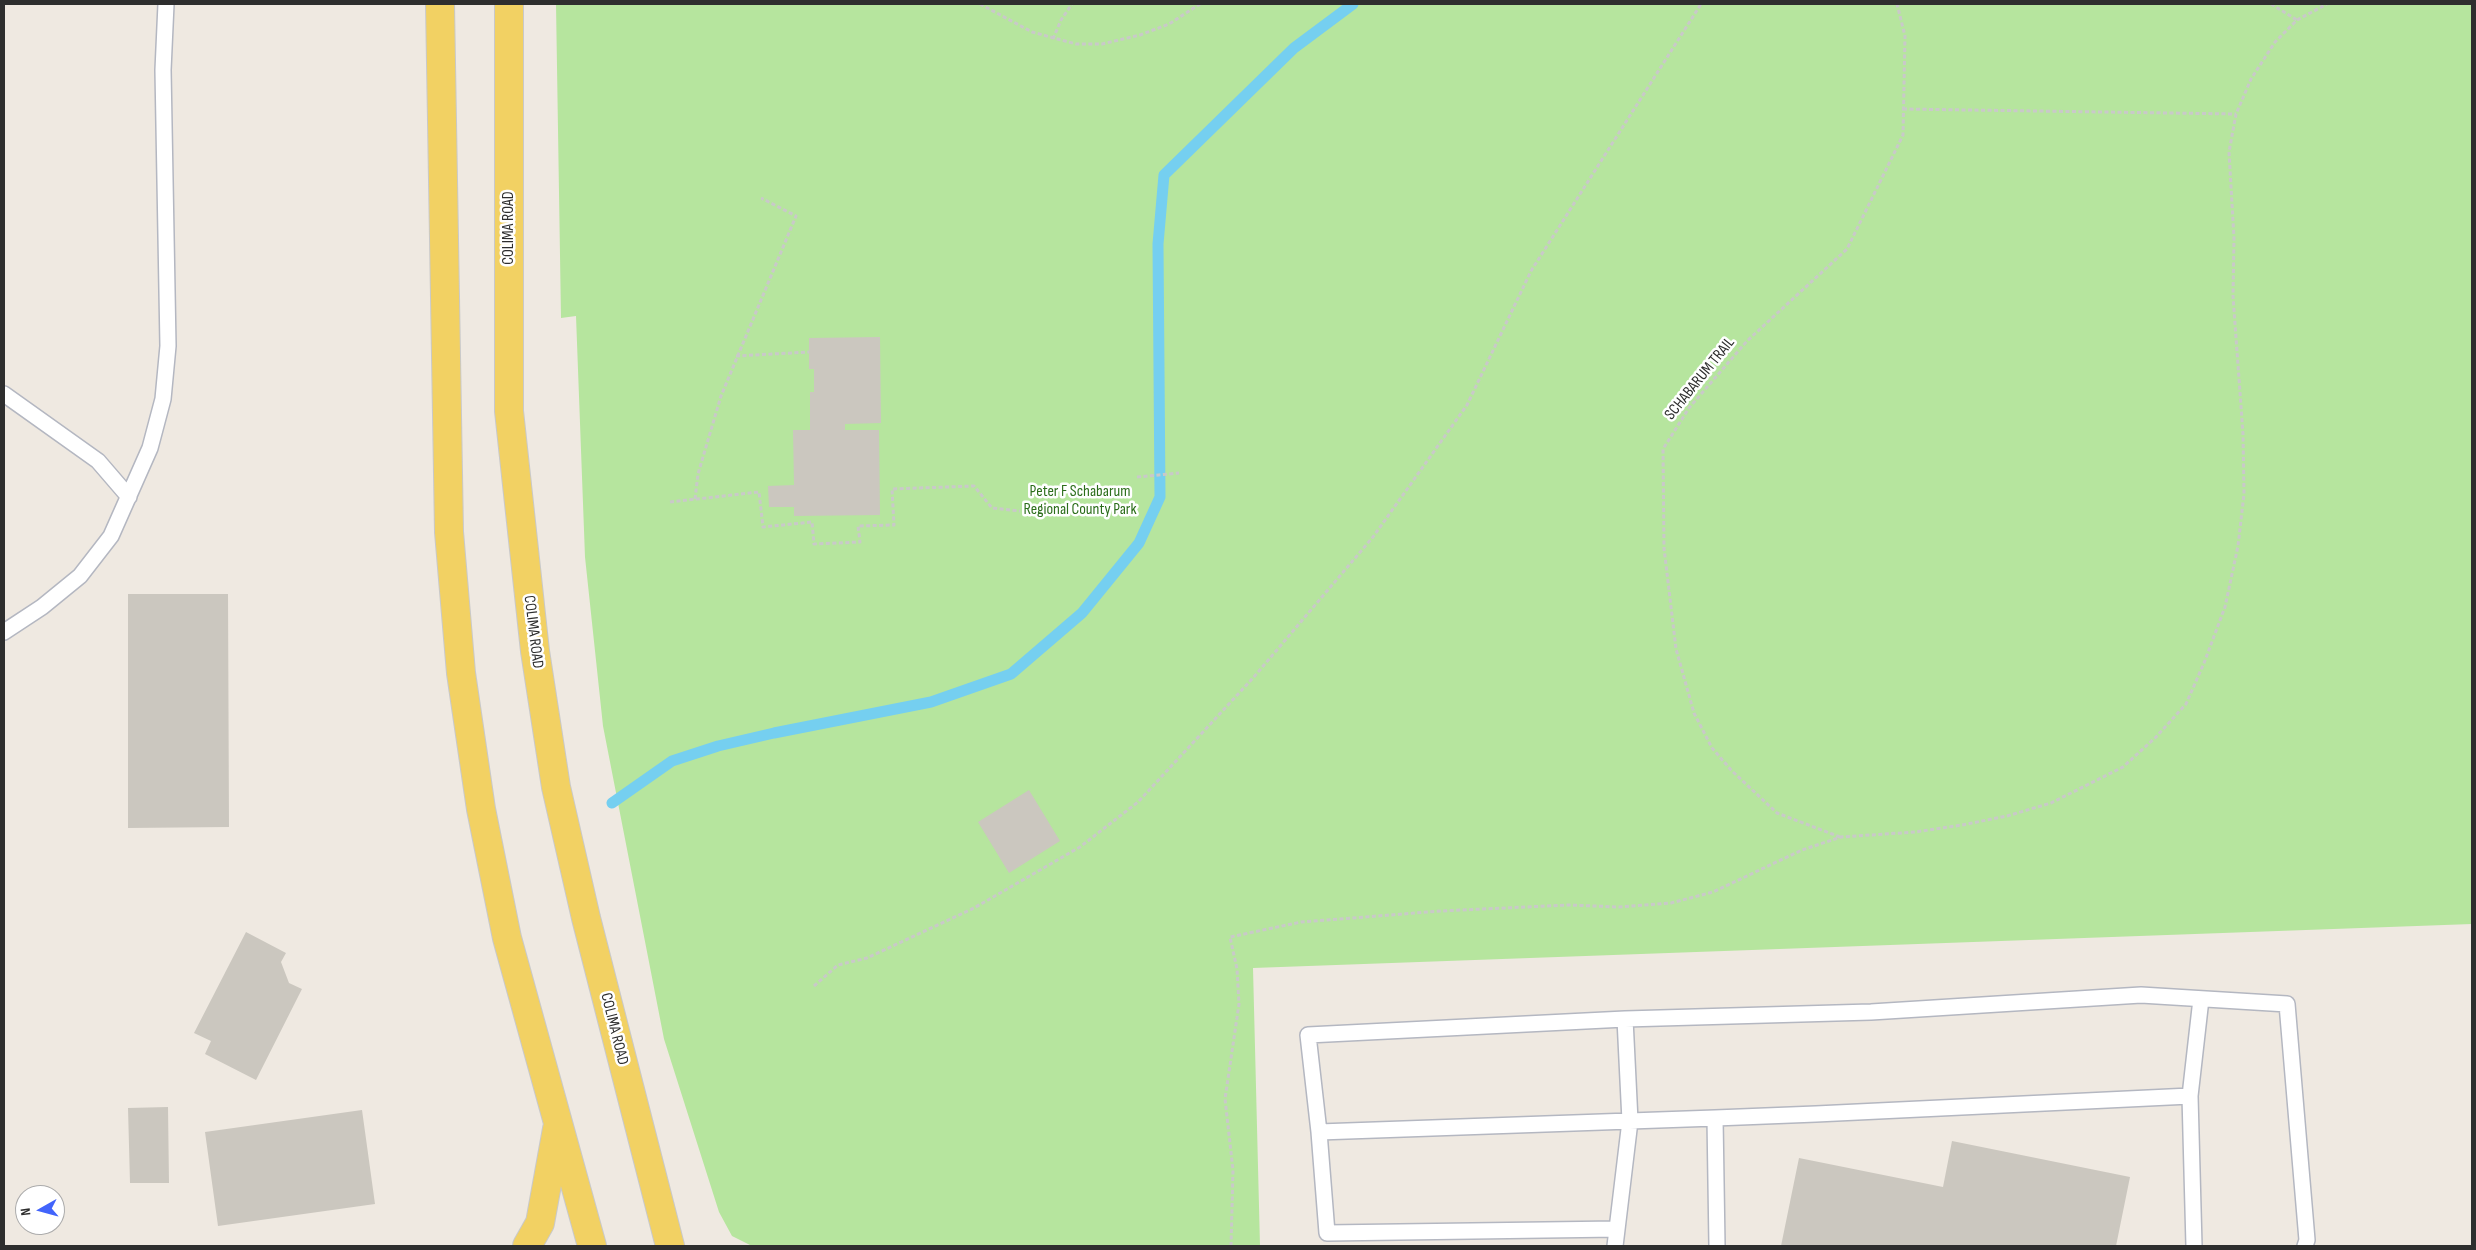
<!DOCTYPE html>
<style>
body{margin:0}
#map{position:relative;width:2476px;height:1250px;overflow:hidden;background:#efe9e1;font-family:"Sofia Sans Condensed",sans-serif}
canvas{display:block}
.frame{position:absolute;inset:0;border:5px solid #2e2e2e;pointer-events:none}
.north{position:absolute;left:15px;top:1185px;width:50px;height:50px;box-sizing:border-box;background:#fff;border:1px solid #ababab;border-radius:50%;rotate:263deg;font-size:14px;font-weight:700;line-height:20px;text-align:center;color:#2e2e2e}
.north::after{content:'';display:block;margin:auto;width:18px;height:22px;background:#4264fb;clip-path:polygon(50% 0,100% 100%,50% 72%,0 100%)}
</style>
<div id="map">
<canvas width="2476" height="1250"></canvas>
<div class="frame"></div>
<div class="north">N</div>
</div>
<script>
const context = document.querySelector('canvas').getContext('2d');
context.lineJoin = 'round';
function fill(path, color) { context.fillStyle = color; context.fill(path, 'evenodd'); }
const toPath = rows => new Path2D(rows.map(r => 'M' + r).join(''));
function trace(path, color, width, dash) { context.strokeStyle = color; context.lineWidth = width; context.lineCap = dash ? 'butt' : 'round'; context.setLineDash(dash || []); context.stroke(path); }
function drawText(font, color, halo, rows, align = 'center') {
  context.font = font + ' "Sofia Sans Condensed",sans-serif'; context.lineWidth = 5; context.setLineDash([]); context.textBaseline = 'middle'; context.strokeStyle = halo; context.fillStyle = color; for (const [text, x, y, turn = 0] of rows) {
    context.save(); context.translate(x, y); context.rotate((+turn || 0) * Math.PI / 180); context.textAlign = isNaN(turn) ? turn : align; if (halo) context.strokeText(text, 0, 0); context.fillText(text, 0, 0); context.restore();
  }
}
fill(toPath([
 [556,4,2472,4,2472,924,1253,968,1260,1246,752,1246,732,1236,719,1212,664,1039,603,726,585,557,576,316,561,318]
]), '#b6e59e');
trace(toPath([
 [612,803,672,761,718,746,774,733,931,702,1011,674,1082,613,1139,543,1160,497,1158,244,1164,175,1294,48,1353,4]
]), '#75cff0', 11);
fill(toPath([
 [880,337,881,423,845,424,845,430,879,430,880,515,794,516,794,507,769,507,768,486,794,485,793,430,810,430,810,392,814,392,814,369,809,369,809,338],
 [128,594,228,594,229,827,128,828],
 [1029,790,1060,841,1009,873,978,822],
 [246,932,286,953,281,962,289,983,302,989,256,1080,205,1054,211,1041,194,1033],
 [168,1107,169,1183,130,1183,128,1108],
 [362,1110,375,1204,218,1226,205,1132],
 [1952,1141,2130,1177,2116,1246,1781,1246,1799,1158,1943,1187]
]), '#cbc7bf');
const service = toPath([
 [4,394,98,461,129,497],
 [4,632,42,607,80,576,111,536,150,448,163,399,168,346,163,70,166,4],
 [1625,1019,1871,1012,2141,995,2287,1004,2307,1240,2305,1246],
 [2190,1096,2194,1246],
 [1715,1118,1717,1246],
 [1319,1132,1327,1233,1617,1229],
 [1615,1246,1630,1121,1625,1019,1308,1035,1319,1132,1630,1121,1715,1118,1816,1114,2190,1096,2201,999]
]);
const primary = toPath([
 [440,4,449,532,461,673,481,809,507,938,592,1246],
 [509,4,509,411,535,651,556,787,586,918,670,1246],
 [527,1246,540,1223,557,1129]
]);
trace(service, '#b4b7c1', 18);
trace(primary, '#c9c9c9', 30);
trace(toPath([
 [980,4,1032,32,1076,44,1102,44,1140,35,1169,24,1200,4],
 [2271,4,2297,20],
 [1053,39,1061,20,1072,4],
 [1903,109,2236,114],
 [736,356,809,352],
 [1137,477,1179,473],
 [695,499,698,474,721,396,796,216,761,198],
 [670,502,759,492,763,527,812,522,814,544,860,542,858,526,894,525,892,489,974,486,992,508,1020,511],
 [1840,837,1777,813,1732,771,1712,748,1694,713,1676,649,1664,548,1663,449,1689,408,1747,341,1847,249,1903,135,1905,36,1897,4],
 [814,986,838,965,867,958,974,908,1080,847,1138,802,1253,678,1373,537,1467,405,1531,271,1701,4],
 [1231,1246,1233,1170,1225,1099,1239,1004,1237,969,1230,937,1301,922,1441,911,1568,905,1619,907,1671,903,1713,892,1802,850,1841,837,1915,832,1962,825,2007,816,2051,803,2123,767,2156,737,2186,704,2204,663,2225,607,2238,546,2244,494,2243,434,2233,296,2234,238,2229,152,2236,114,2251,79,2275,42,2297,20,2327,4]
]), '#c9c9c9', 3, [4, 2.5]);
trace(service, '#fff', 15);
trace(primary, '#f2d163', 28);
drawText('16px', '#2e2e2e', '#fff', [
 ["COLIMA ROAD",509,228,-90],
 ["SCHABARUM TRAIL",1700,379,-51],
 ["COLIMA ROAD",533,632,83],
 ["COLIMA ROAD",614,1029,76]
]);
drawText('16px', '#2c6e1b', '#fff', [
 ["Peter F Schabarum",1080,492],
 ["Regional County Park",1080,510]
]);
</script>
